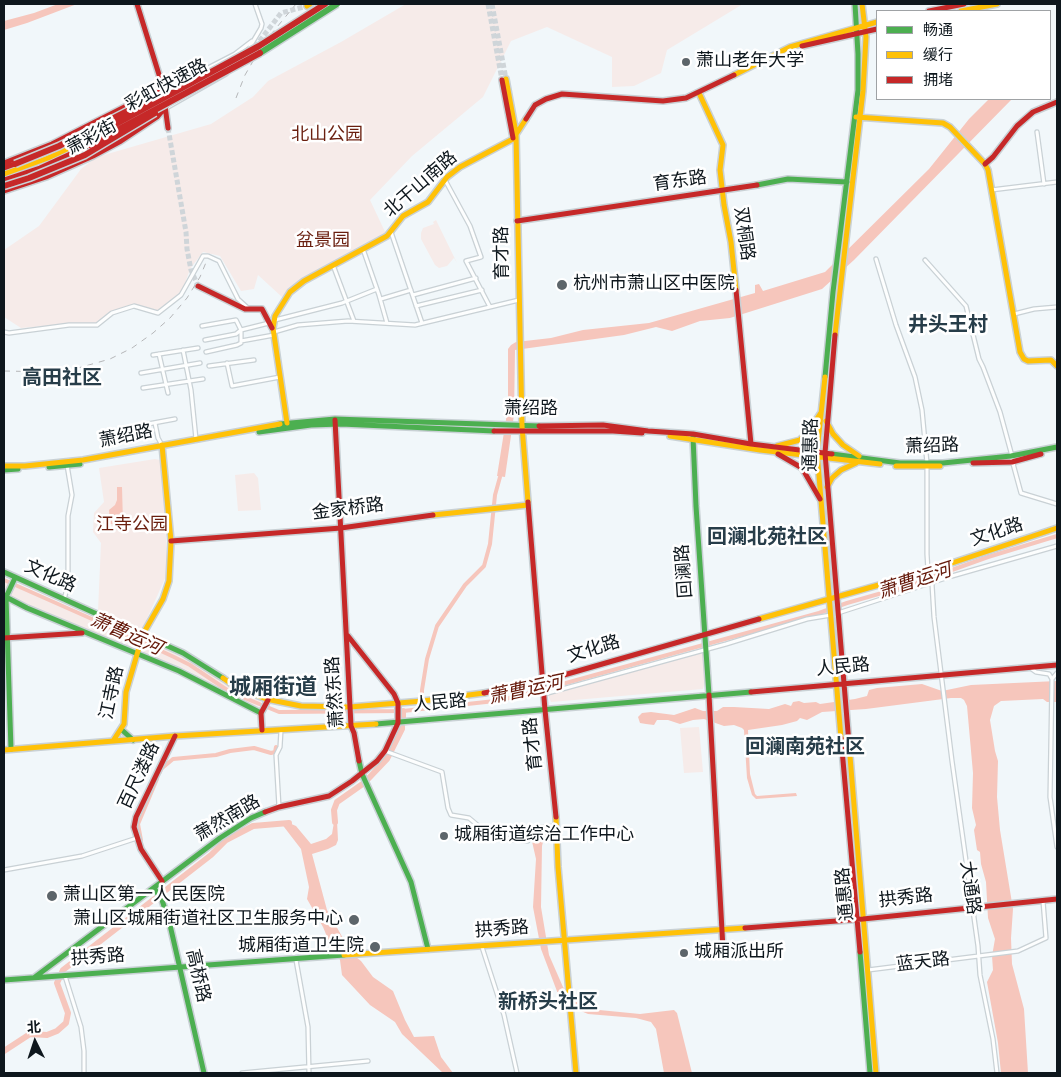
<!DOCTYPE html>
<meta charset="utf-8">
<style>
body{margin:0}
#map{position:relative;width:1061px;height:1077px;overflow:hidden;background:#f1f7fa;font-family:Jost,"Noto Sans SC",sans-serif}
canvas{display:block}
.frame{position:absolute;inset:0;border:5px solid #0e171d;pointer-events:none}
.legend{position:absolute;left:876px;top:10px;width:175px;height:90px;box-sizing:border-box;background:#fff;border:1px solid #9fa2a5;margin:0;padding:6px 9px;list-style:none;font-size:15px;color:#0e171d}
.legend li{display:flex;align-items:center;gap:10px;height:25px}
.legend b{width:25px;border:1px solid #9fa2a5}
.north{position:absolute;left:10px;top:1017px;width:50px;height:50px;-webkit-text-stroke:4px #fff;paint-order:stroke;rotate:356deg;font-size:14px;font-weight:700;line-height:20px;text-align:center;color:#0e171d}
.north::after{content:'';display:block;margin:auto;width:18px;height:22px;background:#0e171d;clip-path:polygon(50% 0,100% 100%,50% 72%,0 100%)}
</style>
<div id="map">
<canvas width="1061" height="1077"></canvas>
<div class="frame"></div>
<ul class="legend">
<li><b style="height:6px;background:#4caf50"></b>畅通</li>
<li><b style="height:6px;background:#ffc107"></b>缓行</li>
<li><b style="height:6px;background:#c62828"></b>拥堵</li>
</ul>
<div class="north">北</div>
</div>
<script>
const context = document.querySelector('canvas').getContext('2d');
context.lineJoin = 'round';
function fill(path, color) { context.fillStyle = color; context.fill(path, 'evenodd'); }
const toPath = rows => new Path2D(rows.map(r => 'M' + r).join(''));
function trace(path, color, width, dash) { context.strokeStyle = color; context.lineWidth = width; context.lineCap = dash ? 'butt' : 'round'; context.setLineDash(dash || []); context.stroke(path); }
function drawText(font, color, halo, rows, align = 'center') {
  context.font = font + ' Jost,"Noto Sans SC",sans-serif'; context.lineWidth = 5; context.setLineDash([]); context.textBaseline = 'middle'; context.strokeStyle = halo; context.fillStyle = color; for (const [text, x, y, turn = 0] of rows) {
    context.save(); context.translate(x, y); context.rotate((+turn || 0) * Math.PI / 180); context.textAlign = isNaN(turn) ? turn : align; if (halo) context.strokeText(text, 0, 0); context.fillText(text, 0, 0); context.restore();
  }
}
fill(toPath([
 [406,4,743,4,667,50,661,73,634,86,612,87,612,57,547,27,511,41,483,97,412,156,370,200,387,236,299,286,282,297,258,275,254,289,241,291,220,256,203,252,190,269,181,295,158,313,134,306,112,313,97,325,57,325,21,328,4,317,4,250,39,226,81,169,97,157,211,124,253,97,268,81,341,42],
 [436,220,457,263,454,258,447,266,439,268,435,265,421,239,421,233,423,228,434,224,433,222],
 [155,459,160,460,164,482,167,565,166,576,142,630,98,611,101,543,93,532,94,513,104,502,99,468],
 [254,473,258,478,261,510,238,511,235,475],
 [4,582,133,633,186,659,261,701,258,708,210,685,189,671,37,609,4,594],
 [704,650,705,681,703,689,551,702,548,695],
 [699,727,703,772,684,773,680,728]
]), '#f6ebe9');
fill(toPath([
 [58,4,77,4,27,23,4,30,4,21,34,13],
 [989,99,1012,99,854,260,822,289,730,318,700,321,672,331,656,327,624,335,515,350,514,415,505,477,497,476,508,407,508,349,511,345,516,342,551,338,583,330,649,323,755,293,755,285,759,284,763,291,825,272,929,169,969,119],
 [117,487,122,487,123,523,110,524,109,510,115,505,117,500],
 [1057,681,1057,702,1047,702,1043,699,1001,701,994,706,990,720,995,751,998,761,997,797,1000,830,1013,909,1011,938,1012,964,1024,1009,1028,1073,1001,1073,998,1043,987,982,993,970,992,956,995,939,988,918,986,882,981,864,980,852,977,850,974,830,976,825,972,808,973,773,967,706,964,700,961,698,951,698,866,709,822,712,807,720,800,718,797,721,782,725,748,730,750,774,755,794,757,796,796,793,797,796,756,799,752,795,747,778,744,730,742,728,734,725,724,726,704,719,693,720,680,724,668,720,657,720,654,725,646,724,640,723,638,717,642,713,651,712,674,715,695,708,703,711,717,711,723,707,734,707,769,709,785,704,791,706,793,702,799,701,804,703,816,702,820,704,855,699,867,696,869,690,877,688,922,684,942,691,971,685],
 [337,821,338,840,336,845,328,849,312,854,327,910,344,940,346,949,361,961,373,977,393,991,405,1020,414,1037,434,1036,441,1057,453,1073,443,1073,402,1034,395,1022,370,1005,342,975,340,960,333,951,323,927,307,899,309,887,301,849,281,823,289,823,296,826,311,844,326,839,332,834,334,822],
 [548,828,549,832,544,838,542,846,541,907,549,955,563,987,575,1001,589,1009,640,1014,674,1010,677,1013,692,1073,664,1073,656,1029,651,1022,636,1018,588,1014,567,1005,558,994,541,949,533,907,536,859,531,837,534,831]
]), '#f6c6bc');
trace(toPath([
 [4,580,92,619,174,657,190,665,230,692,279,712,403,711,495,701,519,696,819,613,847,603,910,585,988,557,1057,536],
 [422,709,422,690,427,659,437,626,465,585,484,566,490,544,495,495,500,477],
 [160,772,161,769,173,759,216,755,230,751,254,748,271,753,275,752,276,747],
 [141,840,138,824,157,779]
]), '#f6c6bc', 4);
trace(toPath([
 [403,719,403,711],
 [368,779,387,759,402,729,402,726],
 [335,822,334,810,337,802,364,783],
 [4,1051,30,1034,47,1035,57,1031,66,1023,68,1013,57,983,63,970,211,855,226,840,253,826,289,823]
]), '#f6c6bc', 6);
trace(toPath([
 [488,4,502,80],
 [492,4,506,79],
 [255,47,281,13,307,6],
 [168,128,186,232,187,249,191,270,198,286]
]), '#cfd5d9', 5, [5, 2.5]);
const street = toPath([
 [248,50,261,28,262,24,255,4],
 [173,86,235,54,252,41],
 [168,107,226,74],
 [1037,132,1044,184],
 [445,180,470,226,481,257,466,261,490,307],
 [991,190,1057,182],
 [391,232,422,323],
 [363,249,379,295,387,323],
 [876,259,896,325,915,377,922,410,927,463,927,554,928,571,932,584,934,617,952,761,978,946,980,975,993,1039,997,1073],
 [925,260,966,306,979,359,983,367,1000,412,1012,456],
 [333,265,354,321],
 [413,295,476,278],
 [381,299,411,290],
 [416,306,482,290],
 [1014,314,1034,309,1057,307],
 [275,320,342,303,377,289],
 [202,326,236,320,241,330,241,341],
 [4,332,9,333,69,325,97,325,112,313,134,306,158,313,181,295,203,256,208,256,219,261,238,299,249,309],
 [274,332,298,325,348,321,415,325,519,300],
 [205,340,236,334,241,330,269,323],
 [183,350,191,390,196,439],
 [206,352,237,345,241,343,241,341,274,335],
 [159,354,168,393],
 [153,355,198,348],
 [227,363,232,386,280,377],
 [209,366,254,360],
 [141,373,200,363],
 [143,388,203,379],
 [155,423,158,438,162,445],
 [137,426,175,419],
 [1012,460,1021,493,1057,504],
 [64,600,68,584,68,516,72,495,67,465],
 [838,613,952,576,1057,546],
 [1029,667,1036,672,1049,674,1052,679],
 [1057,673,1052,679,1050,797,1057,847],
 [544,694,726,644,807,619,831,615],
 [385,751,442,772,448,808,451,815,469,818,493,838,528,841,531,828,556,826],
 [279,807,276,755,280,747,281,730],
 [4,870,82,856,137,838],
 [482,947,504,1015,517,1073],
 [296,960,308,1027,309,1073],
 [868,970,1018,951,1046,938,1043,901],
 [65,976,81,1027,84,1051,84,1073],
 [242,1073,368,1061]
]);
const fast = toPath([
 [757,185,788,179,847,182],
 [825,377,833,292,858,90,858,54,855,4],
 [280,424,335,419,539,426],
 [259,432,311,425,341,424,494,431],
 [693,437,696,506,709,695],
 [832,454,900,463,943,463,1011,456,1057,447],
 [49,467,80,464],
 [4,470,18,469],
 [4,572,183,653,223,678],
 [4,596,27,608,179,671,261,713],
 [376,724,751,692],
 [122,730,133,740],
 [11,749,6,597,15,578],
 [359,761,362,774,411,882,428,949],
 [154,888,162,900,170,925,204,1073],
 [860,952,870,1073],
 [35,977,220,838,251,818,265,812],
 [4,980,344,955]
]);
const slow = toPath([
 [307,6,310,4],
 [961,11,997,4],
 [734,75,790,47,877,22],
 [506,79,516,133,522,426,528,502],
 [699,93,723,145,720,170,724,205,731,242,736,290],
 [856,117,943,123,950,127,985,164,988,170,1020,352,1024,359,1028,361,1051,360,1057,366],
 [4,174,48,158,88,139],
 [835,335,863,91,866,37,862,4],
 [825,377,817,452,841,738],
 [826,421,833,434,843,445,859,456],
 [287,423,273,328,275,316,290,292,304,281,387,236,403,216,428,202,447,177,460,167,513,139,526,119],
 [670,436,760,450,880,464],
 [777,446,800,440,811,428,820,414],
 [4,466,25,466,83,460,280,424],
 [896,466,940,466],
 [827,487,832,478,841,470,856,463],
 [433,515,528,505],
 [759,619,928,571,1057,528],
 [223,678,233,685,266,699,301,706,350,707,423,701,484,693],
 [113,741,124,724,126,692,143,634,163,599,169,581,171,541,162,445],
 [849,744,876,1073],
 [4,750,175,736,376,724],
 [556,817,558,867,576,1073],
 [344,955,745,928]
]);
const jam = toPath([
 [137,4,161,81,163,93],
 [929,11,964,4],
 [802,46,877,29],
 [502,80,513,138],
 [165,106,168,128],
 [526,119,535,105,546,99,562,94,663,101,686,98,734,75],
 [4,163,52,144,150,94,174,88,188,82],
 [985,164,993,157,1017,126,1033,112,1057,102],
 [4,168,15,164],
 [4,180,40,168,90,145],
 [4,191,46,177,93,156,121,141,157,117,169,103],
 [517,221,757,185],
 [198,286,245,309,262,309,272,328],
 [736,290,751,444],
 [835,335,825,453,849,744],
 [335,420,351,726,354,733,359,761],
 [539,426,603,425,648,431,693,434,751,444,832,454],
 [494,431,613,431,642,433],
 [778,454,802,468,820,499],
 [973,463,1012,462,1041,454],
 [528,502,545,710,556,817],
 [171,541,341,528,433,515],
 [4,638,82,633],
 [751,692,1057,665],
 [484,693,543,681,759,619],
 [709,695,723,949],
 [262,730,261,713,268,700],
 [841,738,860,952],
 [265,812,279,807,329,796,352,781,377,761,385,751,398,723,398,703,394,694,348,636],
 [162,881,141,849,134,827,136,817,175,736],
 [745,928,863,919,1057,899]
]);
trace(street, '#c9d1d5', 5.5);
trace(fast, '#c9d1d5', 8);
trace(slow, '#c9d1d5', 8);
trace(jam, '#c9d1d5', 8);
trace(street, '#fdfefe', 3);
trace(fast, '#4caf50', 5);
trace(slow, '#ffc107', 5);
trace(jam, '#c62828', 5);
trace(toPath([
 [236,98,245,75,263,44,296,4],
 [4,371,52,372,71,370,110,359,132,348,153,333,170,318,187,298,200,277,207,260]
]), '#b5b6b8', 1, [6, 6]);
const fastBridge = toPath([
 [260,53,337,4]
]);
const jamBridge = toPath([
 [88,139,259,46,325,4],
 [90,145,260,53],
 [15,164,59,146,157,96],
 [4,186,29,178,85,155,155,113]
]);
trace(fastBridge, '#c9d1d5', 9, []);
trace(jamBridge, '#c9d1d5', 9, []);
trace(fastBridge, '#4caf50', 6);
trace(jamBridge, '#c62828', 6);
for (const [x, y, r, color] of [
 [686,62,5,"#5d656a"],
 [562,285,6,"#5d656a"],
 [444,836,5,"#5d656a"],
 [52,896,6,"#5d656a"],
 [354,920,6,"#5d656a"],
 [375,947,6,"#5d656a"],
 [684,953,5,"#5d656a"]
]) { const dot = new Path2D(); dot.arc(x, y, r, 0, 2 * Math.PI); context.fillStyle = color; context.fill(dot); trace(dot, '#fff', 2); }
drawText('18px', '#0e171d', '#fff', [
 ["萧山老年大学",696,62],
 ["杭州市萧山区中医院",573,285],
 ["城厢街道综治工作中心",454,836],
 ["萧山区第一人民医院",63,896],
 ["萧山区城厢街道社区卫生服务中心",343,920,"right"],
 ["城厢街道卫生院",364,947,"right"],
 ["城厢派出所",694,953]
], 'left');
drawText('18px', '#0e171d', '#fff', [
 ["彩虹快速路",167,86,-28],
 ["萧彩街",92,138,-28],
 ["育东路",680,182,-8],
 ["北干山南路",421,185,-41],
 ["双桐路",743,234,82],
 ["育才路",503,253,-91],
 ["萧绍路",531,410],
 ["萧绍路",126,437,-11],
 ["通惠路",812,445,-89],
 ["萧绍路",932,447,-2],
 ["金家桥路",348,510,-7],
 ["文化路",997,533,-18],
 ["回澜路",685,571,-94],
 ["文化路",50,577,24],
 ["文化路",594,650,-17],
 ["人民路",843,668,-5],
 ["萧然东路",336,692,-94],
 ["江寺路",113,693,-78],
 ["人民路",440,704,-5],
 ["育才路",534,744,-96],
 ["百尺溇路",140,776,-65],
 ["萧然南路",228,819,-31],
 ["大通路",969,888,82],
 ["通惠路",846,894,-95],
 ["拱秀路",906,899,-6],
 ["拱秀路",502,930,-4],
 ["拱秀路",98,958,-4],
 ["蓝天路",923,963,-7],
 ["高桥路",197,976,77]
]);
drawText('18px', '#6a1f0f', '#fff', [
 ["北山公园",327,136],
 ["盆景园",323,242],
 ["江寺公园",132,526]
]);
drawText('italic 19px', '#65190a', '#fff', [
 ["萧曹运河",915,582,-18],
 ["萧曹运河",126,635,24],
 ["萧曹运河",526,691,-12]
]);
drawText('bold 20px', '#273d49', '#fff', [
 ["井头王村",948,326],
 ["高田社区",62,379],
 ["回澜北苑社区",767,538],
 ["回澜南苑社区",805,748],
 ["新桥头社区",548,1003]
]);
drawText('bold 22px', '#273d49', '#fff', [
 ["城厢街道",273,689]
]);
</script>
